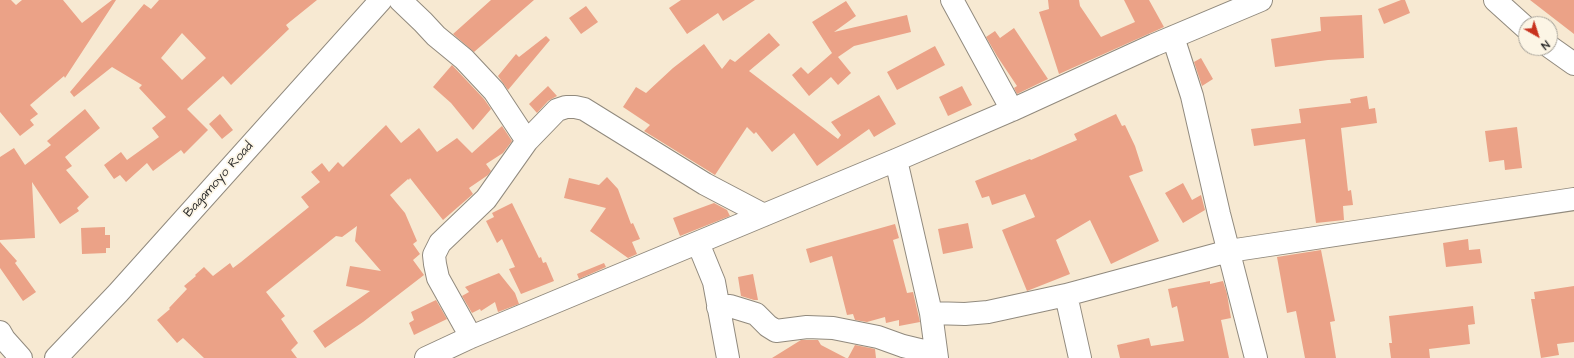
<!DOCTYPE html>
<style>
body{margin:0}
#map{position:relative;width:1574px;height:358px;overflow:hidden;background:#f7e9d2;font-family:"Architects Daughter",sans-serif}
canvas{display:block}
.north{position:absolute;left:1518px;top:16px;width:40px;height:40px;box-sizing:border-box;background:#fcf5e5;border:1px solid #a8a49b;border-radius:50%;rotate:141deg;font-size:11px;font-weight:700;line-height:16px;text-align:center;color:#2b2b2b}
.north::after{content:'';display:block;margin:auto;width:14px;height:18px;background:#c8321e;clip-path:polygon(50% 0,100% 100%,50% 72%,0 100%)}
</style>
<div id="map">
<canvas width="1574" height="358"></canvas>
<div class="north">N</div>
</div>
<script>
const context = document.querySelector('canvas').getContext('2d');
context.lineJoin = 'round';
function fill(path, color) { context.fillStyle = color; context.fill(path, 'evenodd'); }
const toPath = rows => new Path2D(rows.map(r => 'M' + r).join(''));
function trace(path, color, width, dash) { context.strokeStyle = color; context.lineWidth = width; context.lineCap = dash ? 'butt' : 'round'; context.setLineDash(dash || []); context.stroke(path); }
function drawText(font, color, halo, rows, align = 'center') {
  context.font = font + ' "Architects Daughter",sans-serif'; context.lineWidth = 3.5; context.setLineDash([]); context.textBaseline = 'middle'; context.strokeStyle = halo; context.fillStyle = color; for (const [text, x, y, turn = 0] of rows) {
    context.save(); context.translate(x, y); context.rotate((+turn || 0) * Math.PI / 180); context.textAlign = isNaN(turn) ? turn : align; if (halo) context.strokeText(text, 0, 0); context.fillText(text, 0, 0); context.restore();
  }
}
fill(toPath([
 [0,0,11,0,16,5,22,0,63,0,82,23,112,0,116,0,65,78,64,76,30,105,38,114,30,120,34,125,20,136,0,112],
 [159,0,317,0,286,25,289,29,231,85,223,76,187,109,208,130,184,154,181,150,153,171,147,163,126,182,120,175,114,179,104,165,121,152,127,160,159,137,152,128,166,117,139,88,142,85,112,67,74,97,70,92,144,4,151,9],
 [182,33,206,58,182,80,161,58],
 [491,0,534,0,474,52,453,34],
 [681,0,755,0,723,21,718,13,687,34,669,8],
 [1048,0,1079,0,1080,6,1101,37,1135,22,1124,0,1149,0,1164,27,1059,74,1039,12,1049,9],
 [1401,0,1405,0,1410,13,1384,24,1378,9],
 [1530,0,1574,0,1574,34],
 [846,1,856,16,834,32,907,15,911,32,854,46,838,57,851,73,838,85,831,77,809,96,792,75,801,67,808,74,832,53,812,22],
 [586,6,598,22,581,34,569,18],
 [1362,15,1364,58,1328,60,1275,67,1271,39,1321,31,1320,17],
 [1014,28,1048,79,1017,94,1014,88,1017,86,997,56,986,37,995,31,1000,38],
 [769,33,780,45,749,71,838,139,841,135,831,122,879,95,896,124,874,137,869,129,817,166,794,133,772,152,756,132,754,134,747,127,715,175,644,131,650,125,623,107,636,87,646,93,673,68,704,44,722,69,730,59,735,62],
 [546,36,550,40,508,90,498,76,516,54,519,57],
 [935,46,945,65,897,90,887,72],
 [1201,58,1213,79,1202,86,1194,62],
 [452,65,484,99,491,109,473,130,451,103,433,87],
 [548,86,557,96,548,101,537,113,529,104],
 [962,86,972,105,948,116,939,97],
 [1367,96,1369,109,1375,108,1377,123,1341,128,1348,191,1351,190,1353,205,1343,206,1344,220,1316,223,1305,139,1254,146,1251,129,1301,123,1299,109,1351,103,1350,99],
 [85,109,100,128,65,157,72,166,66,170,89,197,77,208,79,211,60,224,32,182,35,238,0,240,0,157,14,148,25,165,51,145,47,141],
 [220,114,233,130,222,139,209,124],
 [1116,114,1122,126,1125,125,1135,146,1143,171,1129,176,1159,241,1111,264,1090,220,1056,240,1070,274,1027,291,1002,230,1035,217,1025,194,992,205,989,196,982,198,975,181,1030,159,1031,160,1077,140,1074,134],
 [386,125,401,143,419,128,437,152,457,138,472,153,502,126,512,141,503,153,486,164,491,171,488,175,469,188,473,194,443,220,410,178,409,180,408,179,390,195,405,213,417,241,413,244,420,254,413,260,424,275,363,322,325,348,313,331,370,291,346,286,350,266,381,271,355,241,357,226,342,237,336,236,266,292,285,316,281,319,298,343,291,350,297,358,204,358,183,338,177,343,157,320,170,309,169,308,187,289,184,286,196,276,195,275,204,267,213,276,230,263,233,268,241,262,309,207,301,197,320,182,311,172,322,163,329,172,338,162,343,167],
 [1517,127,1522,168,1505,170,1504,160,1489,162,1485,131],
 [607,177,618,189,631,224,633,223,640,239,632,242,637,254,628,258,590,231,606,208,564,198,569,178,599,185],
 [1183,183,1192,200,1201,195,1205,210,1183,223,1165,193],
 [512,203,539,258,541,257,543,263,546,262,554,281,521,294,509,269,515,267,502,239,497,243,486,221,494,217,492,213],
 [714,203,727,210,730,216,680,236,673,218],
 [968,223,973,248,943,254,938,229],
 [895,224,899,238,893,240,907,293,913,292,920,322,899,326,899,320,886,323,885,317,867,322,855,320,853,314,847,315,832,256,810,263,806,249],
 [105,227,105,235,110,235,110,248,106,248,106,253,82,254,81,228],
 [1468,239,1469,250,1480,249,1482,263,1446,267,1443,243],
 [0,242,17,261,15,263,36,292,23,301,0,268],
 [1321,250,1335,321,1330,322,1336,358,1305,358,1296,311,1287,313,1277,257],
 [604,263,606,267,579,279,577,274],
 [499,273,515,293,519,304,498,312,495,302,481,311,480,309,472,313,462,296,469,292,465,287],
 [753,274,758,300,754,300,741,296,738,277],
 [1210,281,1210,284,1223,281,1227,294,1231,318,1221,320,1229,358,1120,358,1117,345,1149,338,1151,346,1184,341,1177,306,1172,308,1168,289],
 [1574,286,1574,342,1557,344,1559,355,1541,358,1531,299,1535,299,1534,292],
 [436,300,447,319,414,335,409,323,414,320,411,312],
 [1473,306,1475,324,1468,325,1470,344,1429,349,1430,358,1391,358,1389,343,1392,343,1389,316],
 [801,340,818,340,821,345,846,358,772,358],
 [855,345,875,349,876,358,848,358]
]), '#eba287');
const minor = toPath([
 [400,0,423,22,436,36,464,59,494,91,527,141],
 [952,0,1012,110],
 [1495,0,1526,28],
 [1173,37,1192,96,1219,214,1256,358],
 [1550,47,1574,64],
 [896,160,931,313,937,358],
 [698,243,714,282,728,358],
 [1066,295,1080,358],
 [718,307,730,306,756,314,768,326,776,331,807,327,833,328,878,337,903,346,936,354],
 [931,313,965,314,988,312,1066,295,1229,251,1574,199],
 [0,332,4,339,21,358],
 [471,337,438,278,435,264,434,255,440,243,486,199,527,141,557,110,566,107,575,107,584,109,705,184,764,215],
 [426,358,471,337,896,160,1012,110,1154,45,1261,0]
]);
const highway = toPath([
 [56,358,118,293,381,0]
]);
trace(minor, '#918a7e', 24);
trace(highway, '#918a7e', 24);
trace(minor, '#fff', 22);
trace(highway, '#fff', 22);
drawText('13px', '#2b2b2b', '#fcf5e5', [
 ["Bagamoyo Road",219,180,-48]
]);
</script>
